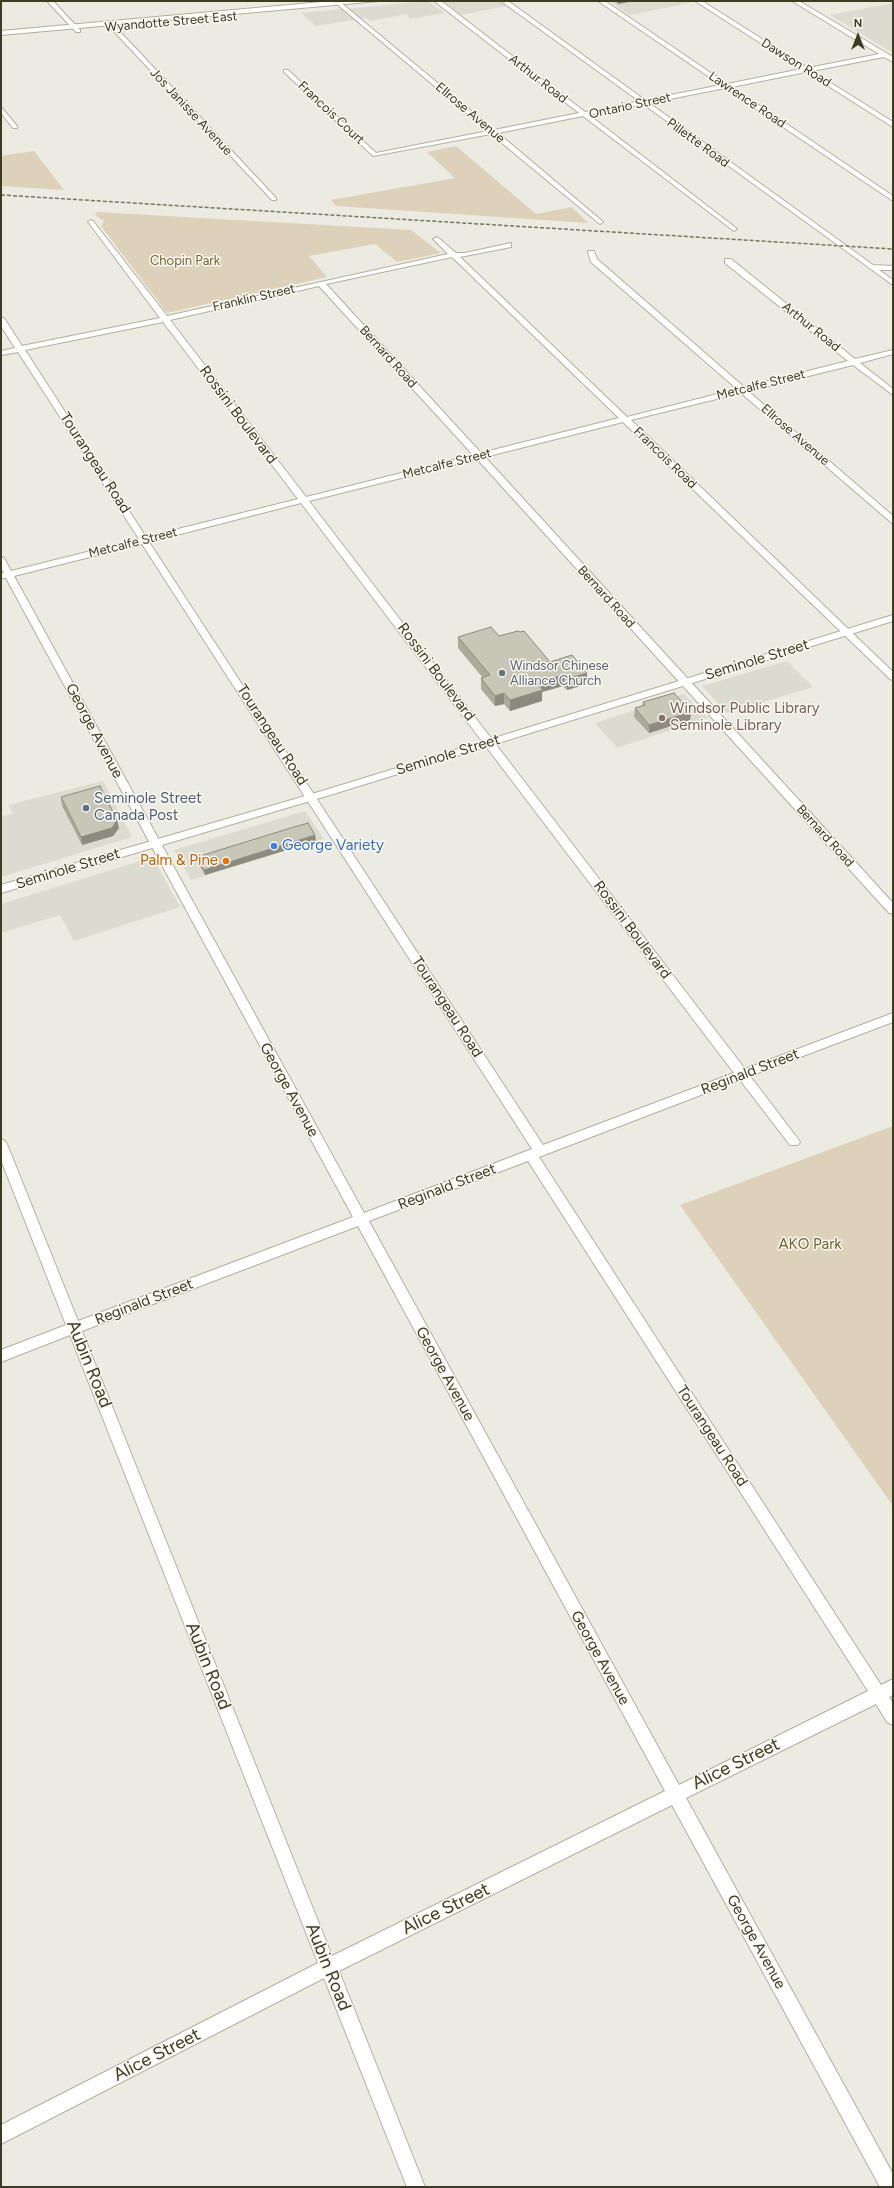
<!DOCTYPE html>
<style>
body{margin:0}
#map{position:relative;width:894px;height:2188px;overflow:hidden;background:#ecebe2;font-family:Figtree,sans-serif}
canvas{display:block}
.frame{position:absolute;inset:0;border:2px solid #3b3d21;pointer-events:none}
.north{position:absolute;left:838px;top:16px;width:40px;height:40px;-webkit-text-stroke:3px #f9f8f2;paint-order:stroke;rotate:0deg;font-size:11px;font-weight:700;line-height:16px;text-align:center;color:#3b3d21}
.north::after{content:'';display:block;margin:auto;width:14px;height:18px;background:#3b3d21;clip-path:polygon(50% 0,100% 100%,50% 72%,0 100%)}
</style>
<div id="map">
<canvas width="894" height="2188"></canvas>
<div class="frame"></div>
<div class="north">N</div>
</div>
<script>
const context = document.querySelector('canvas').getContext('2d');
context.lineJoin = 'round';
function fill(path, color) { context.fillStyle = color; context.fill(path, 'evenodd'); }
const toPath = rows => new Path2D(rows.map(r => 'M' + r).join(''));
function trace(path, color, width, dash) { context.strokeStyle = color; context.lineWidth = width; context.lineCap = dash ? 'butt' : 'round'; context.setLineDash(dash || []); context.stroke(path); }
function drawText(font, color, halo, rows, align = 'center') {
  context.font = font + ' Figtree,sans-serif'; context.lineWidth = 3; context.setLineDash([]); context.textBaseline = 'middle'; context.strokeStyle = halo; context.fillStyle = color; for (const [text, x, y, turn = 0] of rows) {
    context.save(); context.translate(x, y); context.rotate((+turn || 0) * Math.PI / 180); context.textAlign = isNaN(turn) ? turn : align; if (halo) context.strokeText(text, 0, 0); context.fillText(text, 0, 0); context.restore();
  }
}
fill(toPath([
 [428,1,445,13,410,19,406,14,370,21,365,18,316,26,301,13],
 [443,1,499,1,506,6,461,15],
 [609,1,692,1,694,2,630,15],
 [893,3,893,53,830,15],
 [787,661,813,687,727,713,702,686],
 [684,694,708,718,617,748,595,723],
 [103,781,132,837,1,877,1,817,13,813,8,805],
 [305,811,324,839,191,880,174,850],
 [153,857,180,907,74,941,60,915,1,933,1,904]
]), '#dcdbd0');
fill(toPath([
 [456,146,536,214,572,207,588,223,336,206,331,200,455,178,427,152],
 [34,151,64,190,1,186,1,156],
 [97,212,411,230,441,253,397,262,375,244,309,256,327,277,167,313,101,226,104,221,95,215],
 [893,1126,893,1506,680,1205]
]), '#ded1ba');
const minor = toPath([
 [47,1,53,1,80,30,80,32,76,32,47,1],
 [434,1,441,1,585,112,721,85,598,1,605,1,727,84,801,69,695,1,702,1,808,68,879,54,792,1,799,1,893,57,893,62,884,57,812,71,893,122,893,127,806,72,732,87,893,196,893,201,725,88,589,115,736,228,737,229,734,231,583,116,498,133,602,221,603,222,600,224,491,134,373,156,284,72,284,70,288,70,376,153,488,131,338,5,340,2,494,130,579,113,434,1],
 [107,22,111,22,276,198,276,200,272,200,107,24,107,22],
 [1,107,17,126,17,128,13,128,1,113,1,107],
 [91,220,93,221,167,316,448,254,433,239,437,237,456,253,465,253,511,243,511,247,460,257,627,417,737,389,591,262,588,251,594,251,597,259,744,387,848,361,725,263,725,259,731,259,855,359,893,350,893,354,860,363,893,389,893,395,853,365,748,391,893,516,893,524,741,393,631,420,893,672,893,680,890,679,623,422,485,457,893,903,893,914,889,913,477,459,309,501,745,1069,893,1013,893,1022,750,1076,798,1139,800,1142,798,1145,790,1145,740,1080,539,1157,881,1685,893,1679,893,1695,889,1697,893,1703,893,1725,887,1722,876,1704,686,1798,893,2174,893,2187,880,2187,672,1805,339,1971,425,2187,407,2187,324,1978,1,2144,1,2125,318,1963,70,1335,1,1362,1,1350,66,1325,1,1160,1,1139,5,1141,7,1144,78,1321,353,1217,6,578,1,578,1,574,4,573,1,568,1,557,4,558,11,571,139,539,18,352,1,355,1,351,15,348,1,326,1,318,4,318,22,346,160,318,89,223,88,222,91,220],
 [452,257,619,418,481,453,326,284,452,257],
 [319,286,473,455,306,497,170,320,319,286],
 [163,322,298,499,146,537,25,350,163,322],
 [301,503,734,1073,543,1145,149,542,301,503],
 [142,544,532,1149,364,1213,14,576,142,544],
 [528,1161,868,1691,679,1785,369,1221,528,1161],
 [358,1226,665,1791,332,1956,82,1331,358,1226]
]);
const tertiary = toPath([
 [501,1,508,1,873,265,893,266,893,270,879,270,893,280,893,285,501,1],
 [893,615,893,621,330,795,1,893,1,885,322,791,893,615]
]);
const secondary = toPath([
 [333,1,379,1,1,35,1,31,333,1]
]);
trace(minor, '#b0b0a0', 2);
trace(tertiary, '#b0b0a0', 2);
trace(secondary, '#afaf97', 2);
fill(minor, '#fff');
fill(tertiary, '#fff');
fill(secondary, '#fff');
trace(toPath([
 [1,195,893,249]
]), '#76795c', 1.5, [4, 2]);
fill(toPath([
 [614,1,634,1,618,4],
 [499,636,550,662,587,673,587,684,567,690,563,686,542,692,542,701,510,711,504,704,495,706,481,689,481,678,483,678,458,648,458,637],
 [643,702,691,712,690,720,649,733,634,717,635,708,642,706],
 [61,797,119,828,113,836,82,845,62,806],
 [316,841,205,875,198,863,197,857]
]), '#abaa9d');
fill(toPath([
 [618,1,634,1,618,4],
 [587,673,587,684,567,690,567,679],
 [564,675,563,686,542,692,542,701,510,711,510,700,536,683],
 [504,693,504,704,495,706,495,696],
 [691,712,690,720,649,733,649,725],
 [117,820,119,828,113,836,82,845,81,837],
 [315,835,316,841,205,875,204,870]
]), '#8b8b80');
const building = toPath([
 [491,627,499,636,518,631,520,632,524,631,550,662,572,655,587,673,567,679,564,675,536,683,543,690,510,700,504,693,495,696,481,678,490,675,458,637,491,627],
 [674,693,691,712,649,725,635,708,645,705,643,702,674,693],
 [100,786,117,820,112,828,81,837,61,797,100,786],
 [308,823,315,835,204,870,197,857,294,827,308,823]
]);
fill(building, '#c7c6b7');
trace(building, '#8b8b80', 1);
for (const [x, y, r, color] of [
 [502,673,4,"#6b7280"],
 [662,718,4,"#8d6e63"],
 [86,808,4,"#5c6f8a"],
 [274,846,4,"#3f7fe0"],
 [226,861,4,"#e8710a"]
]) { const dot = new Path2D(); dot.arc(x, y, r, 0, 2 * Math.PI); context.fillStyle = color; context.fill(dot); trace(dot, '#f9f8f2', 1.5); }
drawText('13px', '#3b3d21', '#f9f8f2', [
 ["Wyandotte Street East",171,22,-5],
 ["Dawson Road",796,63,32],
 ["Arthur Road",538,79,38],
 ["Lawrence Road",747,100,34],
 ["Ontario Street",630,106,-12],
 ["Jos Janisse Avenue",191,112,47],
 ["Francois Court",331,113,43],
 ["Ellrose Avenue",470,113,40],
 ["Pillette Road",698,143,36],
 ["Franklin Street",254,298,-13],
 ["Arthur Road",811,327,39],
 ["Bernard Road",388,357,48],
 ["Metcalfe Street",761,385,-14],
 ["Ellrose Avenue",795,435,41],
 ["Francois Road",665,458,44],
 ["Metcalfe Street",447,464,-14],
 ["Metcalfe Street",133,543,-14],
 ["Bernard Road",606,597,48],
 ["Bernard Road",825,836,48]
]);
drawText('13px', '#75632b', '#f9f8f2', [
 ["Chopin Park",185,261]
]);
drawText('13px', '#5b616d', '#f9f8f2', [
 ["Windsor Chinese",510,666],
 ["Alliance Church",510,681]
], 'left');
drawText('15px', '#3b3d21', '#f9f8f2', [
 ["Rossini Boulevard",238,415,53],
 ["Tourangeau Road",95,463,57],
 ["Seminole Street",757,660,-17],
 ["Rossini Boulevard",436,672,53],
 ["George Avenue",94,731,62],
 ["Tourangeau Road",272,735,57],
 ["Seminole Street",448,755,-17],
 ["Seminole Street",68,869,-17],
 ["Rossini Boulevard",632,930,53],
 ["Tourangeau Road",447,1007,57],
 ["Reginald Street",750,1072,-21],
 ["George Avenue",289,1090,61],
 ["Reginald Street",447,1187,-21],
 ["Reginald Street",144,1302,-21],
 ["George Avenue",445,1374,61],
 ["Tourangeau Road",712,1436,57],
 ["George Avenue",600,1658,61],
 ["George Avenue",756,1942,61]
]);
drawText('15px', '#785e54', '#f9f8f2', [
 ["Windsor Public Library",670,709],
 ["Seminole Library",670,726]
], 'left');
drawText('15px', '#4e5e75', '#f9f8f2', [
 ["Seminole Street",94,799],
 ["Canada Post",94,816]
], 'left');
drawText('15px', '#366cbe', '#f9f8f2', [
 ["George Variety",282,846]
], 'left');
drawText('15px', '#c56008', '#f9f8f2', [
 ["Palm & Pine",218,861]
], 'right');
drawText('15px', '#75632b', '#f9f8f2', [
 ["AKO Park",810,1245]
]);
drawText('18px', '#3b3d21', '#f9f8f2', [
 ["Aubin Road",89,1364,68],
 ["Aubin Road",208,1666,68],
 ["Alice Street",736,1764,-26],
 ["Alice Street",446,1909,-26],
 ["Aubin Road",328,1967,68],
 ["Alice Street",157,2055,-27]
]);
</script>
